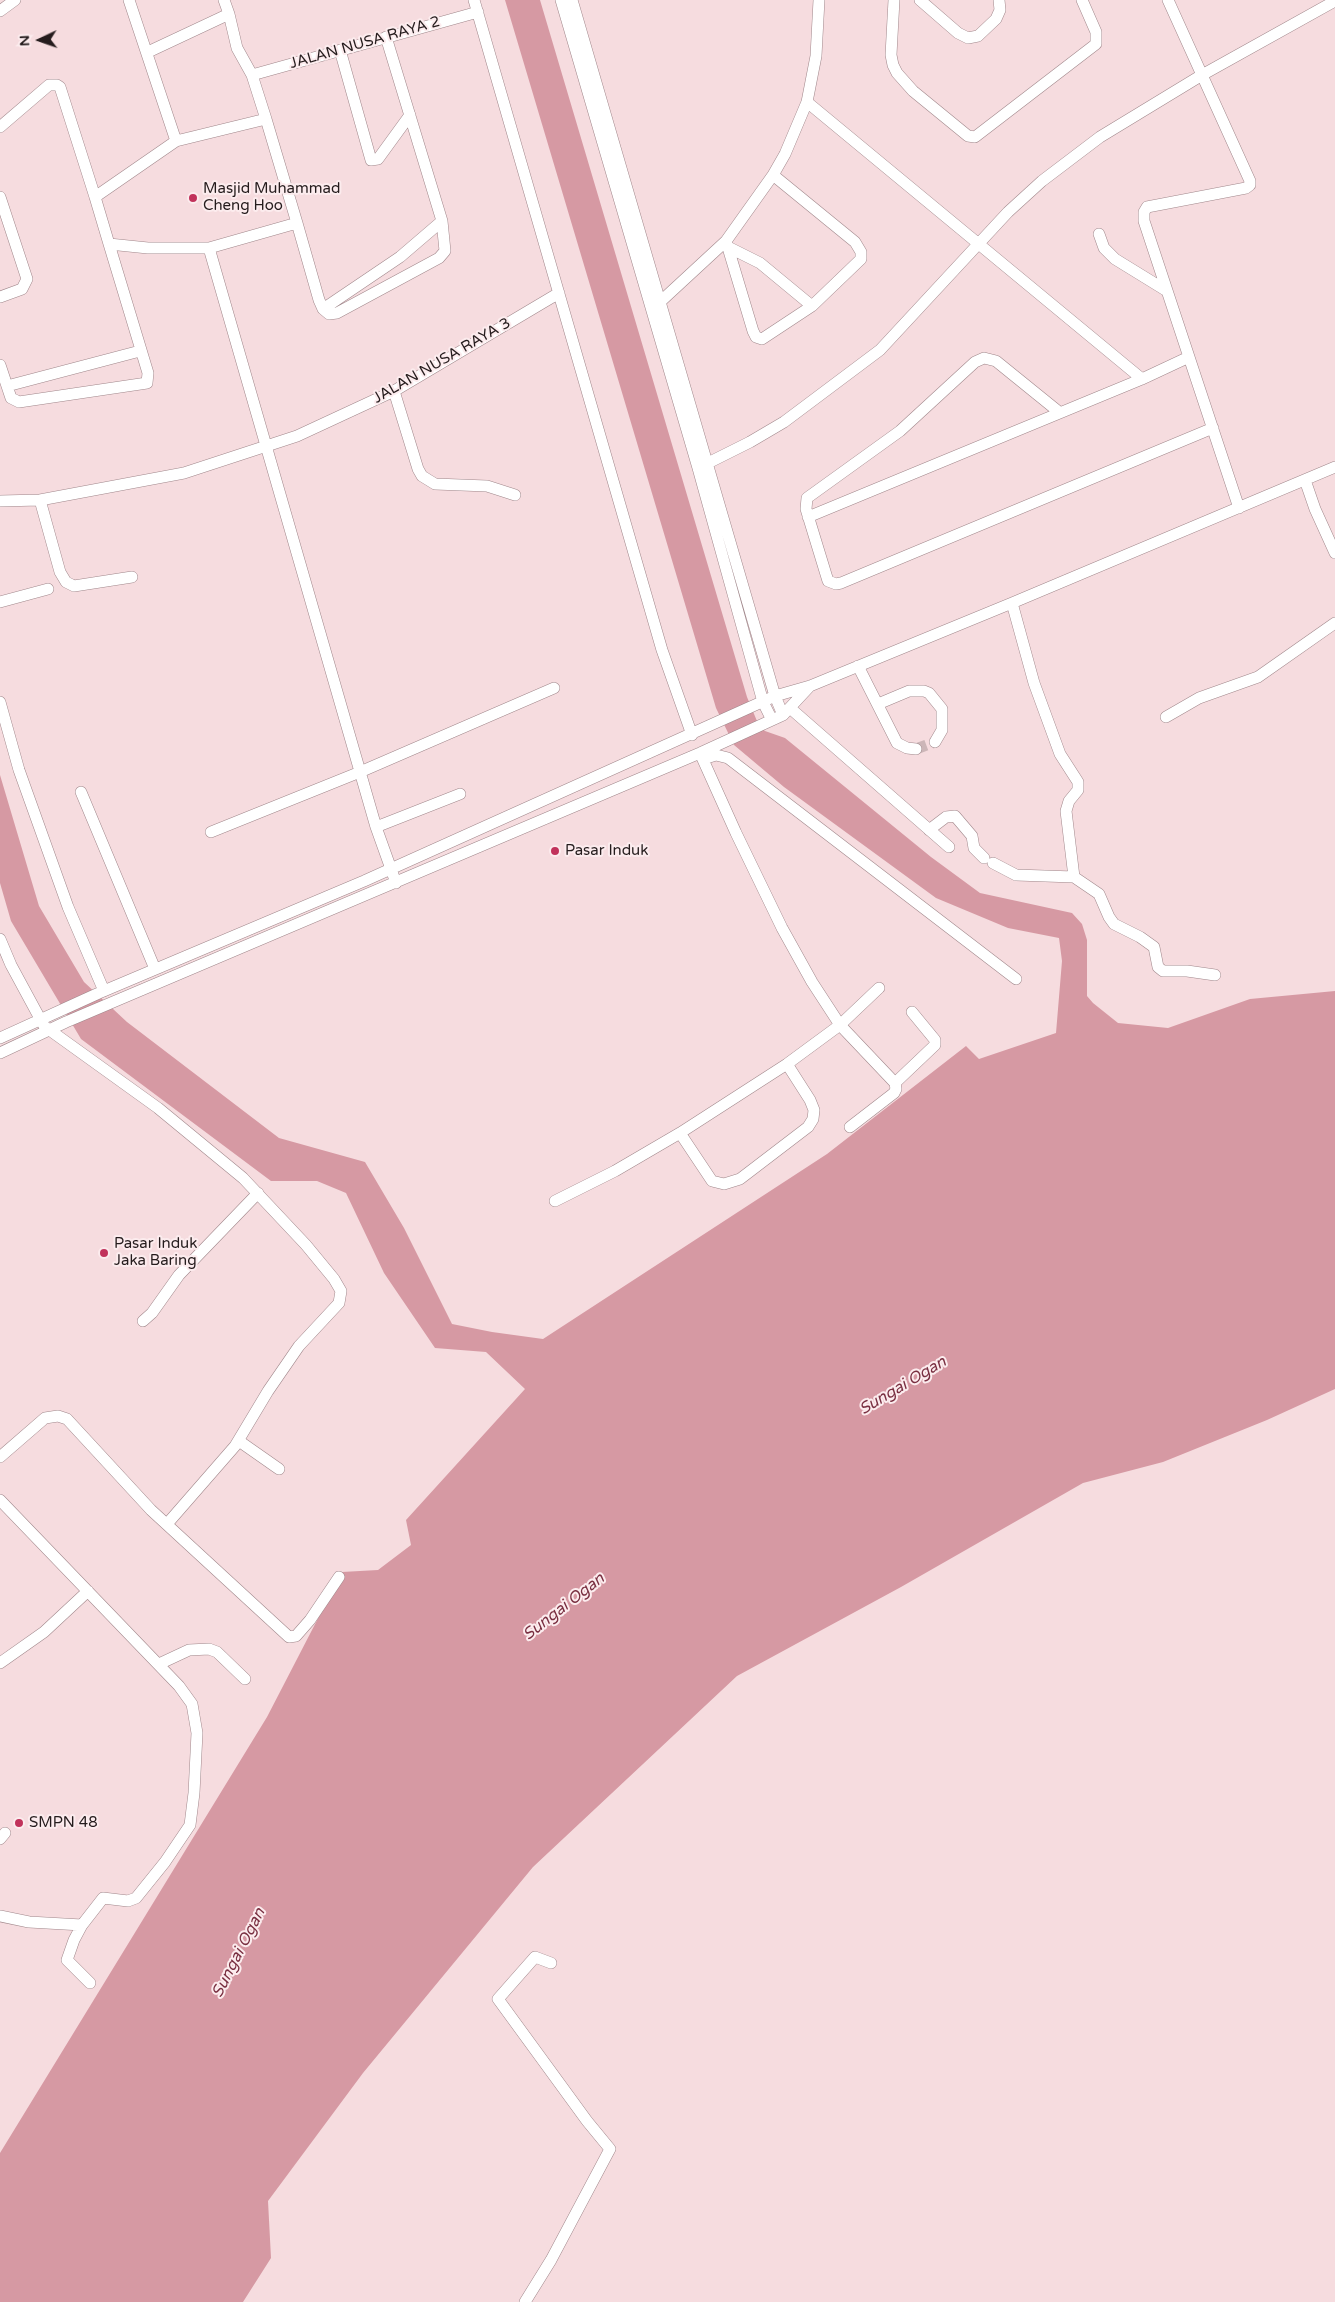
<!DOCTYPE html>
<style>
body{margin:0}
#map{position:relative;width:1335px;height:2302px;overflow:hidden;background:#f6dcdf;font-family:"Varela Round",sans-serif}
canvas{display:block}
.north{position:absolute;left:15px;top:15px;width:50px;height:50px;-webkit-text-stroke:4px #fcecee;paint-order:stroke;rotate:267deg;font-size:14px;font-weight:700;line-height:20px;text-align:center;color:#251c1d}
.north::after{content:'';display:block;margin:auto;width:18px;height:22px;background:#251c1d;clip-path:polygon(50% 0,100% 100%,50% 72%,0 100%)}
</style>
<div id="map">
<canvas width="1335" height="2302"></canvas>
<div class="north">N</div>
</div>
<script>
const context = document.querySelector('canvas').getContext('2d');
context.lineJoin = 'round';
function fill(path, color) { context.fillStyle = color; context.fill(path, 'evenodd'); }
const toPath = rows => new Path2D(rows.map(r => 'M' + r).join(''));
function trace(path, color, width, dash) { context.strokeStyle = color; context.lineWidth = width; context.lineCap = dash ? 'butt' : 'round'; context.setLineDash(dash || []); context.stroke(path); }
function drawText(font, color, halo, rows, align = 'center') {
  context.font = font + ' "Varela Round",sans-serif'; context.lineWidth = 4; context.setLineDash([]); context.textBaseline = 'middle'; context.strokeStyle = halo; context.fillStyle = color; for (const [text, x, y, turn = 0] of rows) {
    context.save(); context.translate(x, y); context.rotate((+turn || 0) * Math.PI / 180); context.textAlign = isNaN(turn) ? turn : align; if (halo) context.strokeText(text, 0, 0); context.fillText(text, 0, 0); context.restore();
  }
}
fill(toPath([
 [505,0,540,0,747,697,759,726,765,731,785,738,931,857,980,893,1072,913,1082,924,1087,940,1087,996,1093,1003,1118,1023,1168,1028,1250,999,1335,991,1335,1389,1267,1420,1163,1462,1083,1483,901,1587,737,1676,533,1867,363,2073,268,2201,271,2258,243,2302,0,2302,0,2153,267,1717,342,1572,378,1570,411,1545,406,1520,525,1389,486,1352,435,1348,384,1273,346,1193,317,1181,271,1181,81,1039,11,921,0,883,0,775,39,906,84,982,127,1022,279,1138,365,1162,404,1228,452,1324,492,1332,543,1339,827,1154,966,1046,979,1059,1056,1033,1062,961,1059,938,1008,928,936,898,784,787,734,745,716,708]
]), '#d699a3');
trace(toPath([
 [916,749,935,742]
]), '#ccb6b8', 11, [11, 5.5]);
const minor = toPath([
 [129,0,176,141,95,197,109,244,148,248,209,248,376,827,396,883],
 [224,0,229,14],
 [474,0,662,650,692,735],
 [561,0,698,468,763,702,772,720],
 [572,0,775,696,783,715],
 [894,0,891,55,893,65,897,73,913,91,968,136,975,137,1096,44,1096,32,1082,0],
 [920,0,958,33,968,38,978,36,996,19,1000,10,999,0],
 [1168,0,1250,181,1250,185,1246,188,1147,207,1144,212,1144,221,1189,357],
 [0,11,15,0],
 [340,50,371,160,378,159,410,115],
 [148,52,229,14,237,48,252,75,266,119],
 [252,75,478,12],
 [807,102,1142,379,1189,357,1239,508],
 [0,127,49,85,57,85,60,87,95,197],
 [176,141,266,119,297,223,209,248],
 [0,197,27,279,22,289,0,297],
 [297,223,319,300,323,309,329,314,337,313,439,258,445,251,442,221,386,37],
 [1099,234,1104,248,1115,259,1167,291],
 [726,241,753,331,756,337,762,339,812,306,861,259,861,252,855,242,773,175],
 [728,247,760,263,812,306],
 [654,304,660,302,726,241,773,175,785,154,807,102,816,56,819,0],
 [323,309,400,257,442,221],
 [0,365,11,398,19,402,147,383,148,373,109,244],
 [7,386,140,351],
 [394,391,418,469,422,476,435,484,487,486,515,495],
 [1059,412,996,361,984,358,975,362,900,431,807,498,806,509,828,581,836,584,841,583,1213,428],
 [698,468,750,442,784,422,880,350,1008,212,1042,181,1100,137,1202,75,1335,1],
 [1305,480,1315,509,1335,553],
 [40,500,60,572,66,582,74,586,132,577],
 [0,501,40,500,184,473,297,436,394,391,559,293],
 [808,517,1142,379],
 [0,602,48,589],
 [858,666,897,743,907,748,916,749],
 [0,702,19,770,68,907,104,991],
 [878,704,909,691,924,691,929,693,942,709,942,730,935,742],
 [790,708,949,847],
 [1166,717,1199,698,1258,677,1335,623],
 [703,759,716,755,728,758,1016,979],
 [81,792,155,969],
 [376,827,460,794],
 [929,830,946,817,955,816,972,836,974,848,984,858],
 [211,832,360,772,554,688],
 [993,863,1016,875,1074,877,1066,811,1069,801,1078,790,1078,782,1060,754,1034,683,1012,603],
 [1074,877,1099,894,1109,917,1114,924,1140,937,1154,947,1158,967,1163,971,1187,971,1215,975],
 [0,939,11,965,44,1026,158,1108,243,1178,306,1245,334,1279,341,1291,339,1303,299,1346,268,1391,235,1446,167,1524],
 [0,1038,99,993,364,881,775,696,810,686,1012,603,1335,467],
 [0,1053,66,1022,700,753,783,715,810,686],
 [895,1083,935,1045,935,1040,912,1012],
 [850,1127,894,1093,896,1089,895,1083,840,1025,879,988],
 [680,1133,712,1181,724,1184,740,1179,808,1127,813,1119,814,1110,810,1100,787,1064],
 [555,1201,615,1171,680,1133,787,1064,840,1025,812,982,782,928,736,833,700,753],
 [143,1321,152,1313,179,1275,258,1193],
 [239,1441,279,1469],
 [0,1457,45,1418,58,1416,67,1419,151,1510,289,1637,296,1636,310,1620,339,1577],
 [0,1500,179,1686,192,1704,197,1733,194,1793,190,1825,165,1862,136,1898,128,1901,103,1898,82,1925,29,1922,0,1916],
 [0,1663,44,1632,88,1591],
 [159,1664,189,1650,209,1649,217,1652,245,1679],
 [0,1839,5,1833],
 [82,1925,74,1940,67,1960,90,1983],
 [525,2302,551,2260,610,2149,587,2121,498,1999,535,1957,551,1963]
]);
trace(minor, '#a0878b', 12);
trace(minor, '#fff', 11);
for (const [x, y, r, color] of [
 [193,198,5,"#c1325b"],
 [555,851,5,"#c1325b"],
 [104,1253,5,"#c1325b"],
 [19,1823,5,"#c1325b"]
]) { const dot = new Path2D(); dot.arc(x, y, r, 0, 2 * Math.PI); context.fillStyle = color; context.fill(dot); trace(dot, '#fcecee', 2); }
drawText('15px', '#251c1d', '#fcecee', [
 ["JALAN NUSA RAYA 2",365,43,-16],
 ["JALAN NUSA RAYA 3",442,361,-30]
]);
drawText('15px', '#251c1d', '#fcecee', [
 ["Masjid Muhammad",203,189],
 ["Cheng Hoo",203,206],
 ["Pasar Induk",565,851],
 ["Pasar Induk",114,1244],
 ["Jaka Baring",114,1261],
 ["SMPN 48",29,1823]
], 'left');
drawText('italic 16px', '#792f41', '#fcecee', [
 ["Sungai Ogan",903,1386,-31],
 ["Sungai Ogan",564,1607,-38],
 ["Sungai Ogan",239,1953,-63]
]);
</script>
